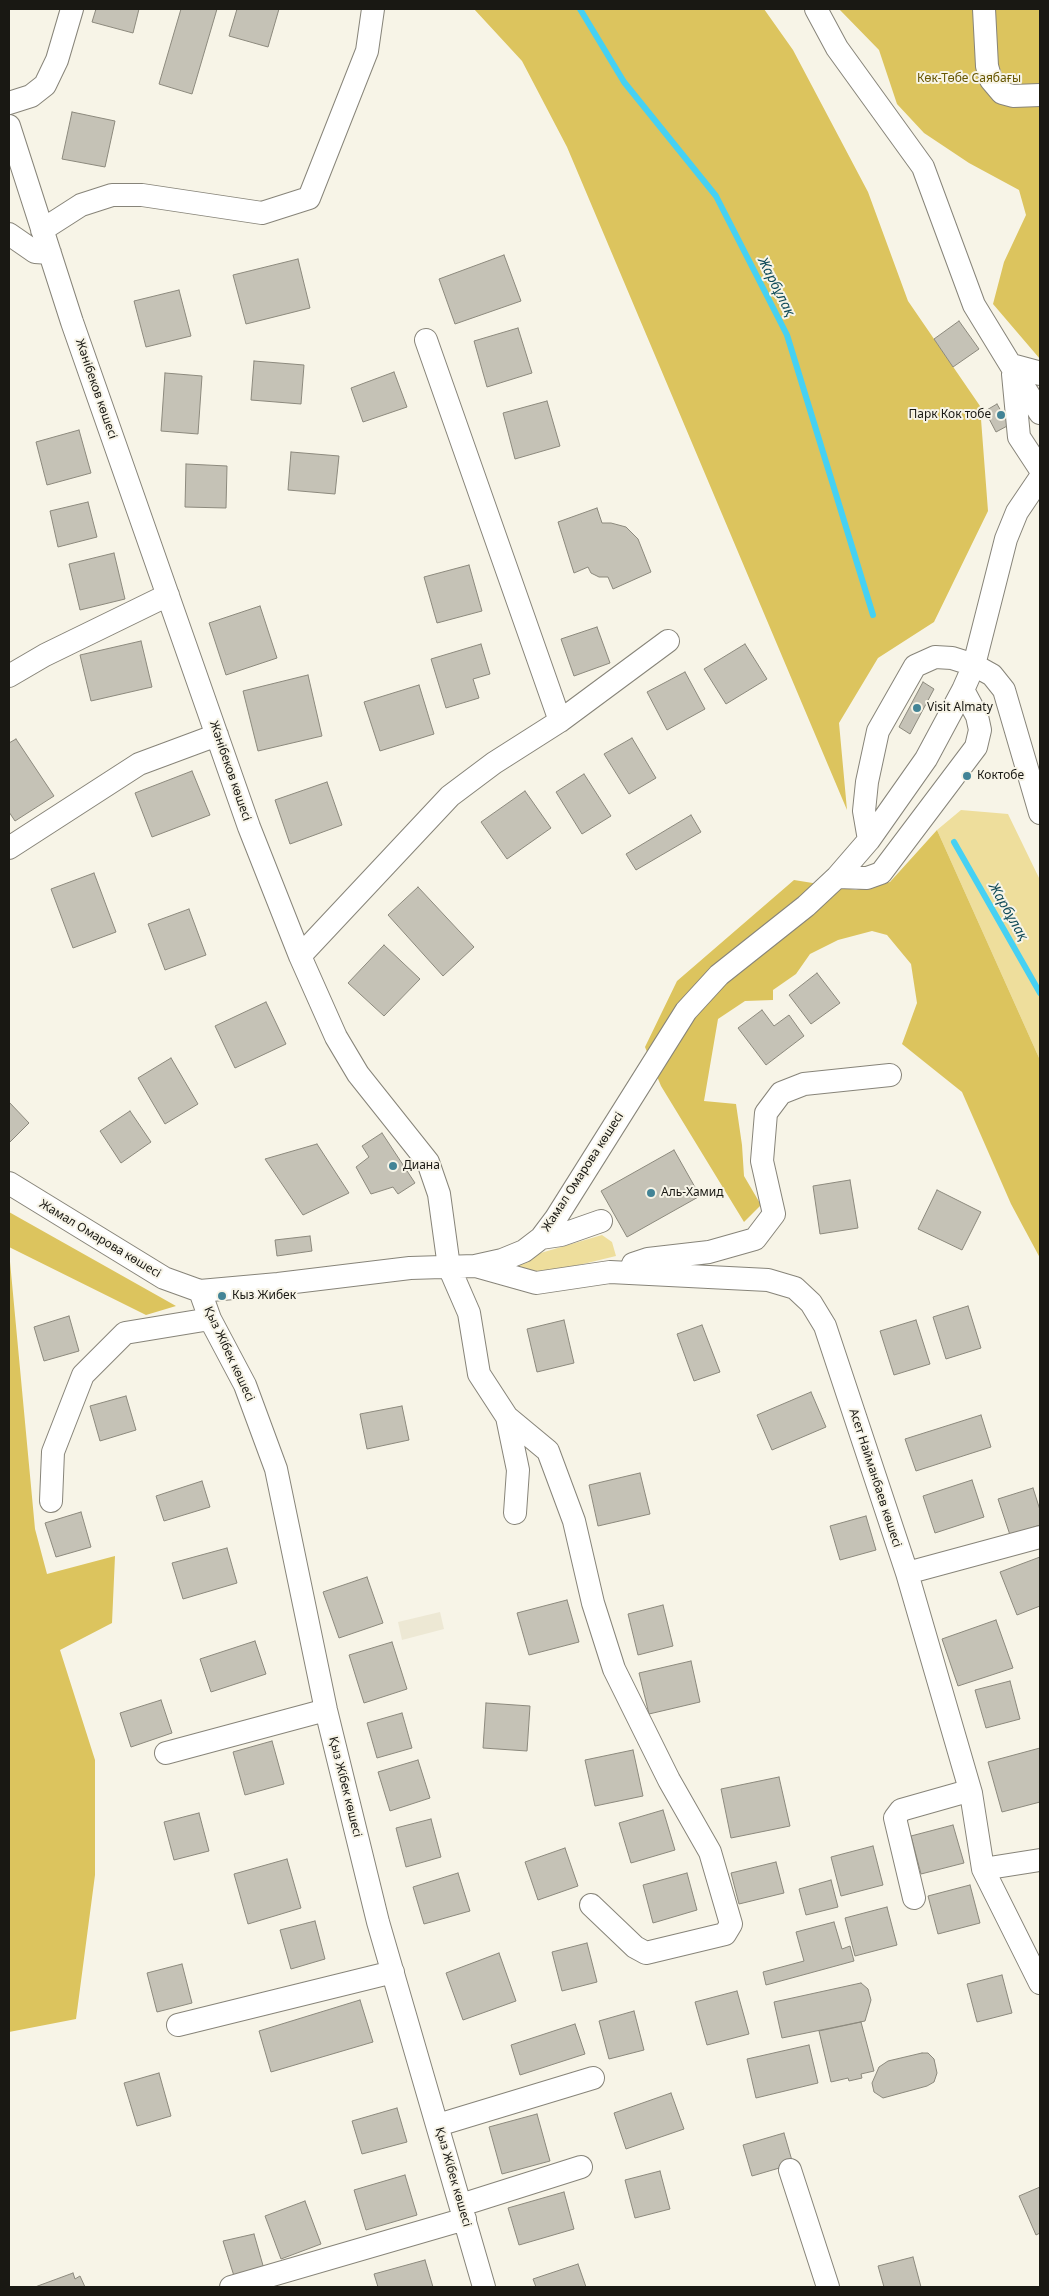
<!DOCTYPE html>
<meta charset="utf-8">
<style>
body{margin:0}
#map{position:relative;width:1049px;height:2296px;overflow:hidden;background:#f7f4e7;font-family:"Noto Sans",sans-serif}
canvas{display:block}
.frame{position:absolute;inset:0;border:10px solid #191813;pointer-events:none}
</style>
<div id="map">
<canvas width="1049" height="2296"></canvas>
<div class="frame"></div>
</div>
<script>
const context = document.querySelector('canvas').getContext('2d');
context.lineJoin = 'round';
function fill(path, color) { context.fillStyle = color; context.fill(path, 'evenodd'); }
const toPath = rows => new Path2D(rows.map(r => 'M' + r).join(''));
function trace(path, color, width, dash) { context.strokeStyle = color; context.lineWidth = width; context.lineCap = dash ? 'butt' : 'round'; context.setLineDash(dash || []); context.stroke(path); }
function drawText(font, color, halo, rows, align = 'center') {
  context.font = font + ' "Noto Sans",sans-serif'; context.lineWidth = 4; context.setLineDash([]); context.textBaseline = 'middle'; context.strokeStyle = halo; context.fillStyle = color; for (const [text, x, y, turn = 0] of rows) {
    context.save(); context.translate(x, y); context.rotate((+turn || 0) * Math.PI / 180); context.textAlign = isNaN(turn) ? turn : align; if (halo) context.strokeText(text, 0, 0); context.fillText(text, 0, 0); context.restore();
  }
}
fill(toPath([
 [440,1612,444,1629,402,1640,398,1622]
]), '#ede8d4');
fill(toPath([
 [961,810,1008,814,1040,880,1040,1060,937,830],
 [602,1235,612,1242,616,1256,550,1272,493,1267]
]), '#eede9c');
fill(toPath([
 [474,9,764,9,793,50,868,192,908,301,980,406,988,511,934,622,878,658,839,723,847,810,567,147,522,61],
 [839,9,977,9,981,78,1016,107,1040,107,1040,359,993,304,1004,262,1026,215,1019,190,969,163,924,133,897,104,879,50],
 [992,9,1040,9,1040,88,1018,88,1005,80,993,53],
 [937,830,1040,1060,1040,1258,1011,1204,962,1092,902,1044,917,1003,911,964,887,935,872,931,838,940,810,954,796,974,773,990,773,1000,745,1001,718,1019,704,1101,736,1104,742,1145,744,1176,761,1205,744,1222,661,1086,645,1047,677,981,794,880,856,890,890,882],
 [9,1212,176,1306,146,1315,9,1247],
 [9,1251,35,1529,47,1574,115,1556,112,1623,60,1650,95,1760,95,1875,76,2019,9,2032]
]), '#dcc45e');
trace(toPath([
 [580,9,624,82,716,196,787,335,873,615],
 [954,842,1040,993]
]), '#46d1f3', 6);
const building = toPath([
 [96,9,139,9,133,33,92,22,96,9],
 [181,9,217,9,192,94,159,84,181,9],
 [237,9,279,9,268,47,229,36,237,9],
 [72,112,115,121,105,167,62,159,72,112],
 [504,255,521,301,455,324,439,279,504,255],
 [298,259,310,308,246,324,233,275,298,259],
 [179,290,191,336,146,347,134,301,179,290],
 [959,321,979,349,953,367,934,339,959,321],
 [518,328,532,373,487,387,474,341,518,328],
 [254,361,304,365,301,404,251,400,254,361],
 [394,372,407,407,363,422,351,388,394,372],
 [165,373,202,376,198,434,161,431,165,373],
 [547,401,560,446,515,459,503,413,547,401],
 [997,404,1009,425,996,432,985,411,997,404],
 [79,430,91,473,47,485,36,442,79,430],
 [291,452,339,456,335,494,288,490,291,452],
 [186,464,227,466,226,508,185,507,186,464],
 [88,502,97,537,58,547,50,511,88,502],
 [597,508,602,523,611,523,626,527,638,539,651,572,613,589,608,577,599,577,591,573,588,567,574,573,558,522,597,508],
 [114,553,125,599,80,610,69,564,114,553],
 [469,565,482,611,437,623,424,577,469,565],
 [260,606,277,658,226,675,209,623,260,606],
 [597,627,610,663,574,676,561,639,597,627],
 [141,641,152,687,91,701,80,655,141,641],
 [481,644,490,674,473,679,479,698,446,708,431,659,481,644],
 [745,644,767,679,726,704,704,669,745,644],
 [685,672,705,709,667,730,647,692,685,672],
 [308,675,322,736,258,751,243,691,308,675],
 [923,682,934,689,910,734,899,727,923,682],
 [419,685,434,734,380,751,364,702,419,685],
 [632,738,656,778,629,794,604,754,632,738],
 [16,739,54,796,15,821,9,812,9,743,16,739],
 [192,771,210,815,152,837,135,793,192,771],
 [584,774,611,816,582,834,556,792,584,774],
 [327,782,342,825,290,844,275,800,327,782],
 [525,791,551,828,507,859,481,822,525,791],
 [691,815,701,832,636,870,626,854,691,815],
 [94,873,116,932,73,948,51,889,94,873],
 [418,887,474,947,443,976,388,915,418,887],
 [189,909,206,955,165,970,148,924,189,909],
 [384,945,420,979,384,1016,348,983,384,945],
 [817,973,840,1003,811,1024,789,995,817,973],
 [266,1002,286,1044,235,1068,215,1026,266,1002],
 [762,1010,774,1026,789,1015,804,1036,766,1065,738,1028,762,1010],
 [171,1058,198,1104,165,1124,138,1078,171,1058],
 [9,1102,29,1123,9,1143,9,1102],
 [130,1111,151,1142,121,1163,100,1131,130,1111],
 [382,1133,415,1183,398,1194,393,1187,371,1194,356,1167,369,1157,362,1146,382,1133],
 [317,1144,349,1193,303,1215,265,1159,317,1144],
 [674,1150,700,1196,627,1237,601,1191,674,1150],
 [850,1180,858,1228,820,1234,813,1186,850,1180],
 [937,1190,981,1212,962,1250,918,1229,937,1190],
 [310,1236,312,1251,277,1256,275,1240,310,1236],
 [968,1306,981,1348,946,1359,933,1317,968,1306],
 [69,1316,79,1351,44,1361,34,1327,69,1316],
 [564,1320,574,1363,537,1372,527,1329,564,1320],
 [916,1320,930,1364,894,1375,880,1331,916,1320],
 [702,1325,720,1372,694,1381,677,1334,702,1325],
 [811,1392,826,1427,772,1450,757,1415,811,1392],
 [126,1396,136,1430,100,1441,90,1406,126,1396],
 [402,1406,409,1440,367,1449,360,1414,402,1406],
 [981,1415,991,1447,916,1471,905,1439,981,1415],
 [640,1473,650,1514,598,1526,589,1485,640,1473],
 [972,1480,984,1517,935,1533,923,1496,972,1480],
 [202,1481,210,1507,164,1521,156,1496,202,1481],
 [1033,1488,1040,1510,1040,1525,1010,1535,998,1499,1033,1488],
 [81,1512,91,1547,56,1557,45,1523,81,1512],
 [866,1516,876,1550,840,1560,830,1526,866,1516],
 [227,1548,237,1583,183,1599,172,1563,227,1548],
 [1040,1557,1040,1606,1017,1615,1000,1572,1040,1557],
 [367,1577,383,1623,339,1638,323,1592,367,1577],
 [567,1600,579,1642,529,1655,517,1613,567,1600],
 [663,1605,673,1646,638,1655,628,1614,663,1605],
 [996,1620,1013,1668,958,1686,942,1639,996,1620],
 [255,1641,266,1674,211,1692,200,1659,255,1641],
 [392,1642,407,1689,364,1703,349,1655,392,1642],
 [691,1661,700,1702,649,1714,639,1673,691,1661],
 [1010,1681,1020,1719,986,1728,975,1690,1010,1681],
 [161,1700,172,1733,131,1747,120,1713,161,1700],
 [486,1703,530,1706,527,1751,483,1748,486,1703],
 [402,1713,412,1748,377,1758,367,1723,402,1713],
 [272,1741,284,1784,245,1795,233,1752,272,1741],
 [1040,1748,1040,1802,1002,1812,988,1762,1040,1748],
 [633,1750,643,1796,595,1806,585,1760,633,1750],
 [418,1760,430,1798,390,1811,378,1772,418,1760],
 [779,1777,790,1826,731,1838,721,1789,779,1777],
 [663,1810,675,1850,631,1863,619,1823,663,1810],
 [199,1813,209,1851,174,1860,164,1822,199,1813],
 [431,1819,441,1857,406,1867,396,1828,431,1819],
 [953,1825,964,1863,921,1874,911,1836,953,1825],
 [873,1846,883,1885,841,1896,831,1857,873,1846],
 [565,1848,578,1886,538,1900,525,1862,565,1848],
 [287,1859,301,1908,248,1924,234,1874,287,1859],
 [776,1862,784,1893,739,1904,731,1873,776,1862],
 [458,1873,470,1911,424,1924,413,1887,458,1873],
 [687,1873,697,1910,653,1923,643,1885,687,1873],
 [831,1880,838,1907,806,1915,799,1889,831,1880],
 [970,1885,980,1923,938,1934,928,1896,970,1885],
 [887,1907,897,1945,855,1956,845,1918,887,1907],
 [315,1921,325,1959,291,1969,280,1930,315,1921],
 [834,1922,842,1949,850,1946,854,1961,766,1985,763,1972,804,1961,796,1932,834,1922],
 [587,1943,597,1982,562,1991,552,1952,587,1943],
 [499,1953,516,2001,463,2020,446,1973,499,1953],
 [182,1964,192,2003,157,2012,147,1973,182,1964],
 [1002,1975,1012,2013,977,2022,967,1984,1002,1975],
 [861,1983,868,1989,871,2000,865,2021,782,2038,774,2002,861,1983],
 [737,1991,749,2034,707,2045,695,2002,737,1991],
 [360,2000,373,2042,271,2072,259,2031,360,2000],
 [634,2011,644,2050,609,2059,599,2021,634,2011],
 [861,2022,874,2071,861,2074,862,2078,849,2081,848,2078,831,2082,819,2031,861,2022],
 [575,2024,585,2054,520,2075,511,2045,575,2024],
 [809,2045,818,2083,756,2098,747,2059,809,2045],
 [922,2053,928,2053,934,2059,937,2073,934,2082,927,2086,883,2098,874,2092,872,2083,879,2067,888,2061,922,2053],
 [159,2073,171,2116,137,2126,124,2083,159,2073],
 [671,2093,684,2129,626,2149,614,2113,671,2093],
 [397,2108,407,2142,362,2154,352,2121,397,2108],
 [537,2114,550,2161,502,2174,489,2127,537,2114],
 [784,2133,793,2164,752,2176,743,2145,784,2133],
 [660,2171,670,2209,635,2218,625,2180,660,2171],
 [405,2175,417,2215,366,2230,354,2190,405,2175],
 [1040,2187,1040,2233,1036,2235,1019,2196,1040,2187],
 [564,2192,574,2229,519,2245,508,2208,564,2192],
 [305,2201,321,2244,281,2259,265,2216,305,2201],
 [254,2234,264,2269,234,2276,223,2241,254,2234],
 [913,2257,921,2287,884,2287,878,2266,913,2257],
 [425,2260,433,2287,378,2287,374,2274,425,2260],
 [578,2264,586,2287,536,2287,533,2279,578,2264],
 [73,2273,75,2279,80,2276,85,2287,35,2287,73,2273]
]);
fill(building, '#c5c2b6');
trace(building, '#8c897d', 1);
const minor = toPath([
 [816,9,837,48,923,167,974,305,1040,413],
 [984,9,987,66,991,80,1002,93,1013,96,1040,95],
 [9,103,31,96,45,85,57,60,72,9],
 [9,126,72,322,249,827,300,956,336,1037,358,1074,428,1162,439,1194,449,1267,469,1313,479,1374,507,1417,518,1470,515,1513],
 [42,230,81,205,112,195,142,195,262,213,309,198,367,51,373,9],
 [9,234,35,252,50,253],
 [426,340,560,721],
 [1012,365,1038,372,1040,374],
 [1013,374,1019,437,1040,469],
 [9,676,45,655,168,595],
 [869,840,864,811,867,782,878,731,915,666,935,657,952,658,974,665,992,675,1004,690,1040,813],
 [9,848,139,764,217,735],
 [837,877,867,878,881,873,976,747,980,730,977,716,963,690],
 [300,956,450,796,494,763,560,721,668,641],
 [9,1183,164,1278,200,1291,278,1284,410,1268,475,1266,502,1260,524,1251,541,1238,556,1218,686,1011,719,975,806,906,837,877,869,840,926,759,963,690,974,665,1006,539,1017,512,1040,478],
 [541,1238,561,1235,601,1221],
 [633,1264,648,1259,709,1252,755,1239,774,1214,762,1161,766,1113,781,1093,804,1084,890,1075],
 [479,1267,536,1283,610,1272,768,1280,795,1288,811,1303,825,1326,907,1573,971,1793,983,1869,1040,1983],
 [200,1291,210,1319,245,1385,276,1469,326,1710,378,1922,484,2287],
 [507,1417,548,1451,574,1521,593,1603,614,1669,669,1780,710,1852,731,1924,725,1934,646,1953,635,1947,591,1905],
 [51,1501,53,1452,83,1375,125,1333,210,1319],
 [907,1573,1040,1537],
 [166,1753,326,1710],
 [983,1869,1040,1860],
 [914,1898,895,1818,901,1810,961,1793,971,1793],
 [178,2025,393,1972],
 [438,2125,593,2078],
 [790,2170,828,2287],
 [461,2205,581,2167],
 [231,2287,465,2219]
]);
trace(minor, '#878479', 24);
trace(minor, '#fff', 22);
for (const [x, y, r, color] of [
 [1001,415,5,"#438496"],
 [917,708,5,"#438496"],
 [967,776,5,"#438496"],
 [393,1166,5,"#438496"],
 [651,1193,5,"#438496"],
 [222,1296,5,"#438496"]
]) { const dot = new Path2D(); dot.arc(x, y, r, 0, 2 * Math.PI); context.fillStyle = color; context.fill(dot); trace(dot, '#f7f4e7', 2); }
drawText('12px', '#665601', '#f7f4e7', [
 ["Көк-Төбе Саябағы",969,79]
]);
drawText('12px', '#191813', '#f7f4e7', [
 ["Жәнібеков көшесі",96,389,71],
 ["Жәнібеков көшесі",230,771,71],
 ["Жамал Омарова көшесі",583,1172,-57],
 ["Жамал Омарова көшесі",100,1239,31],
 ["Қыз Жібек көшесі",229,1354,65],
 ["Асет Найманбаев көшесі",875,1478,72],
 ["Қыз Жібек көшесі",345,1787,76],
 ["Қыз Жібек көшесі",453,2177,74]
]);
drawText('12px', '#191813', '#f7f4e7', [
 ["Парк Кок тобе",991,415,"right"],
 ["Visit Almaty",927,708],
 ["Коктобе",977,776],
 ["Диана",403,1166],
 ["Аль-Хамид",661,1193],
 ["Кыз Жибек",232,1296]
], 'left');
drawText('italic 14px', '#104b59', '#f7f4e7', [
 ["Жарбұлақ",776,287,63],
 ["Жарбұлақ",1008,912,60]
]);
</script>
